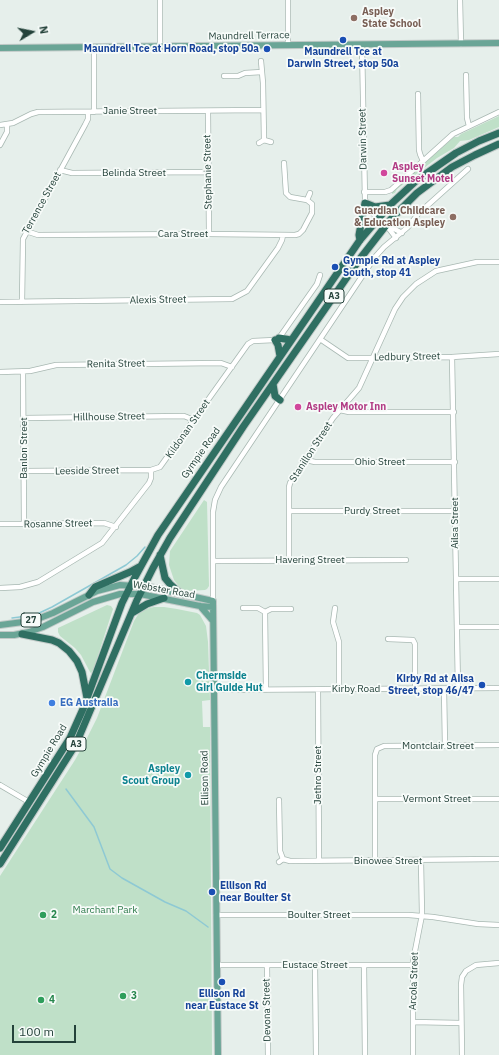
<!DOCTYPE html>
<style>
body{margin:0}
#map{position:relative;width:499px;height:1055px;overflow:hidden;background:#e6efeb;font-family:"IBM Plex Sans",sans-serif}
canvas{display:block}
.north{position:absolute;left:12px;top:12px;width:40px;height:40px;-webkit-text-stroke:3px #f7fbf9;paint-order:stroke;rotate:80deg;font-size:11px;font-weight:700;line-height:16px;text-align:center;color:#24423a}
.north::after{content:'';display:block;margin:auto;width:14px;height:18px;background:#24423a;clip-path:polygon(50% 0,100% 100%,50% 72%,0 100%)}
.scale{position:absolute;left:12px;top:1025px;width:64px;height:18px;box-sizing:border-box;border:2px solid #24423a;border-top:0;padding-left:5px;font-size:12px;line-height:14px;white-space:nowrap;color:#24423a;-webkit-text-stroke:3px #f7fbf9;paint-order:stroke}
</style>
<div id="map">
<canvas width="499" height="1055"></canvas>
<div class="north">N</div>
<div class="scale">100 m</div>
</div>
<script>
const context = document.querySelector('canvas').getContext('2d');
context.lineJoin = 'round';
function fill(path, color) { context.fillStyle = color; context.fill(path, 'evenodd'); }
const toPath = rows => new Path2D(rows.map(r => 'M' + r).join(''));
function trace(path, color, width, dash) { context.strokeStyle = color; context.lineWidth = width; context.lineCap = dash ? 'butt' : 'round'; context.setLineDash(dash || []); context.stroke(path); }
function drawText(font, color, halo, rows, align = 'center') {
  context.font = font + ' "IBM Plex Sans",sans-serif'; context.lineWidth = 3.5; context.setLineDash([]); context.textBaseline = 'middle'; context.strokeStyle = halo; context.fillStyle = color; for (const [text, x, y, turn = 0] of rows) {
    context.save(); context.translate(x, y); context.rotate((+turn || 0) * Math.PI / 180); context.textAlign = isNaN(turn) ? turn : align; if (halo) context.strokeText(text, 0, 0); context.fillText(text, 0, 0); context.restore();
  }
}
fill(toPath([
 [499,116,499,127,469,140,460,141,454,148,437,158,397,189,395,193,392,194,392,192,454,137,458,137,461,134],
 [204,500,207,502,209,586,207,589,205,590,188,591,180,588,174,580,169,565,170,551],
 [107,605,111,606,113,609,93,671,91,673,90,672,81,655,75,648,60,636,58,632,58,628],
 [154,607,164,607,177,609,197,613,200,615,206,626,208,642,210,700,202,701,203,727,210,727,212,1055,0,1055,0,876,75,760,85,742,97,718,134,621,139,613,146,609]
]), '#bfe0c8');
trace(toPath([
 [12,618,35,615,52,607,126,565,137,556,145,547],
 [66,789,94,827,110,869,122,878,165,902,186,911,208,927]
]), '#8ec9d4', 1.5);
const minor = toPath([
 [160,0,160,47],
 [288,0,288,45],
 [460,0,461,44],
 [362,45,365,200,369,210,386,225,396,238],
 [94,47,94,112],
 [261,61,263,83,264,140],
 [466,75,467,118,469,126],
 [224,76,238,76,245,73,262,72],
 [418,94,419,150,420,154,423,161],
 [208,111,209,234],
 [0,125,13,123,31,114,38,112,263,110],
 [259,143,264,140,271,142],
 [0,145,7,132,7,124],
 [284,163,286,193,290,197,307,200],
 [60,170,72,173,208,172],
 [364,192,385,192,391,190,453,134,499,112],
 [387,225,402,233],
 [26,231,38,235,209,234,295,235,299,234,303,230,312,213,312,204,307,200,310,193],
 [0,302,232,299,247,291,278,248,282,240,283,235],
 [22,302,23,239,85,125,88,119,88,112],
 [320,339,348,358,452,357,499,354],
 [452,357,458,689],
 [0,372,30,371,56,365,221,363,232,367],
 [23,372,24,524],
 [340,410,349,412,454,412],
 [23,418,184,416,194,420],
 [306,460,315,462,455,462],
 [24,471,151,470,160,467,248,344,253,341,275,340,279,338,317,284,320,275],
 [289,511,455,511],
 [0,524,104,523,116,527],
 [289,560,289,487,290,483,333,418,359,388,395,309,403,297,416,284,436,271,477,262,499,262],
 [214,561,406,560],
 [457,579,499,579],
 [0,588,20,587,38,582,102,543,149,483,151,478,151,470],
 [213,601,213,512,215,500,221,487,375,257,384,247,408,227,418,214,468,169],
 [243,608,258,608,265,612,271,609,291,609],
 [335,608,333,622,339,642,339,690],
 [265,612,266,690],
 [458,627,499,627],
 [388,639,413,640,415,644,415,689],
 [444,689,445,746],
 [214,690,499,688],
 [318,690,319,861],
 [0,785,29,802],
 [375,799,499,799],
 [279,800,280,851,283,859],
 [375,861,375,755,377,749,384,746,499,745],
 [279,862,283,859,290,861,499,859],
 [216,915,409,915,433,917,478,924,499,925],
 [217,965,413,965],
 [267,965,268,1055],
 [315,965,316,1055],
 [364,965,365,1055],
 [413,1022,461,1023],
 [413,1055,413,961,422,915,421,861],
 [462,1055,461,985,462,977,466,971,476,965,499,963]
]);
const major = toPath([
 [0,48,499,43],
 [200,606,213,621],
 [0,625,23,622,40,618,53,613,97,591,120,585,150,587,213,601,218,1055],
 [0,635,14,635,29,632,43,627,93,602,120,594,140,594,200,606,213,607]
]);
const highway = toPath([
 [360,240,359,235,365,203,375,207,390,205],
 [279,338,291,340],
 [275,340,278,345,280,356],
 [273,384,275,396,280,400],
 [160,555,165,578,170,584,181,594],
 [89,595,95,587,130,572,139,567],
 [132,613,147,604,164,598],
 [22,634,52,640,59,643,69,651,77,661,82,672,87,698],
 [0,848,70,738,83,709,122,603,135,577,158,535,360,240,390,205,417,180,456,153,479,141,499,133],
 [0,864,76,744,137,600,153,568,170,538,243,427,359,260,391,219,417,193,452,167,475,155,499,144]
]);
trace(minor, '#a8b8b2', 6);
trace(major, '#c2cac8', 8);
trace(highway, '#c2cac8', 9);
trace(minor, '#fff', 4.5);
trace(major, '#6aa596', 6);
trace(highway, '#2f6f62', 7);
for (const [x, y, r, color] of [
 [354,18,4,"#8d6e63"],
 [343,40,4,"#1a4fb4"],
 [267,49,4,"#1a4fb4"],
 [384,173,4,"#d1479c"],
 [453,217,4,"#8d6e63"],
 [335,267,4,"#1a4fb4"],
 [298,407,4,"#d1479c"],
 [188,682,4,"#0f9aa8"],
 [482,685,4,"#1a4fb4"],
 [52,703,4,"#3f7fe0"],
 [188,775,4,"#0f9aa8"],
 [212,892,4,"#1a4fb4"],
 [43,915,4,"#2e9e5b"],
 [222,982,4,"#1a4fb4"],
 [123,996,4,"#2e9e5b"],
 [41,1000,4,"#2e9e5b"]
]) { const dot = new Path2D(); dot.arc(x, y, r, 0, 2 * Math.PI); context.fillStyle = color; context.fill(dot); trace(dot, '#f7fbf9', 1.5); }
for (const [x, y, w] of [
 [334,296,20],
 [31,620,20],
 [76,744,20]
]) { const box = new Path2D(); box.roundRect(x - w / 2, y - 7, w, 14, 3); context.fillStyle = '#f7fbf9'; context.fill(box); trace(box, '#24423a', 1); }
drawText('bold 9px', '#24423a', null, [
 ["A3",334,296],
 ["27",31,620],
 ["A3",76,744]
]);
drawText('bold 10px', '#785e54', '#f7fbf9', [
 ["Aspley",362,12],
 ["State School",362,24],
 ["Guardian Childcare",445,211,"right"],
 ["& Education Aspley",445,223,"right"]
], 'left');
drawText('10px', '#24423a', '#f7fbf9', [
 ["Maundrell Terrace",249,36,-1],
 ["Janie Street",130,111],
 ["Darwin Street",363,139,-91],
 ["Stephanie Street",208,172,-91],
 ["Belinda Street",134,173],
 ["Terrence Street",42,203,-61],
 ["Cara Street",183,234],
 ["Alexis Street",158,300,-1],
 ["Ledbury Street",407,357,-1],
 ["Renita Street",116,364,-1],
 ["Hillhouse Street",109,417,-1],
 ["Kildonan Street",188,429,-55],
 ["Banlon Street",24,448,-90],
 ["Stanillon Street",311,452,-57],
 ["Gympie Road",201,453,-55],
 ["Ohio Street",380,462],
 ["Leeside Street",87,471,-1],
 ["Purdy Street",372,511],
 ["Ailsa Street",455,523,-90],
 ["Rosanne Street",58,524,-1],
 ["Havering Street",310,560],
 ["Webster Road",164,590,10],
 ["Kirby Road",356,689],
 ["Montclair Street",438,746],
 ["Gympie Road",49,751,-59],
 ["Jethro Street",318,775,-90],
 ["Ellison Road",205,778,-91],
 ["Vermont Street",437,799],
 ["Binowee Street",388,861],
 ["Boulter Street",319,915],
 ["Eustace Street",315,965],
 ["Arcola Street",414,981,-88],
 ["Devona Street",267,1010,-91]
]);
drawText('bold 10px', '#164399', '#f7fbf9', [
 ["Maundrell Tce at Horn Road, stop 50a",259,49],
 ["Maundrell Tce at",343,52,"center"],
 ["Darwin Street, stop 50a",343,64,"center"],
 ["Gympie Rd at Aspley",343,261,"left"],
 ["South, stop 41",343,273,"left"],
 ["Kirby Rd at Ailsa",474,679],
 ["Street, stop 46/47",474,691],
 ["Ellison Rd",220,886,"left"],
 ["near Boulter St",220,898,"left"],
 ["Ellison Rd",222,994,"center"],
 ["near Eustace St",222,1006,"center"]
], 'right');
drawText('bold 10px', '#b23c85', '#f7fbf9', [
 ["Aspley",392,167],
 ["Sunset Motel",392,179],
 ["Aspley Motor Inn",306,407]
], 'left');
drawText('bold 10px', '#0d838f', '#f7fbf9', [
 ["Chermside",196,676],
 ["Girl Guide Hut",196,688],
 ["Aspley",180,769,"right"],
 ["Scout Group",180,781,"right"]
], 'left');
drawText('bold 10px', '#366cbe', '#f7fbf9', [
 ["EG Australia",60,703]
], 'left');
drawText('10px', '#2d7a4b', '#f7fbf9', [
 ["Marchant Park",105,910]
]);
drawText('bold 10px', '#27864d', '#f7fbf9', [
 ["2",51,915],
 ["3",131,996],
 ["4",49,1000]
], 'left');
</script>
